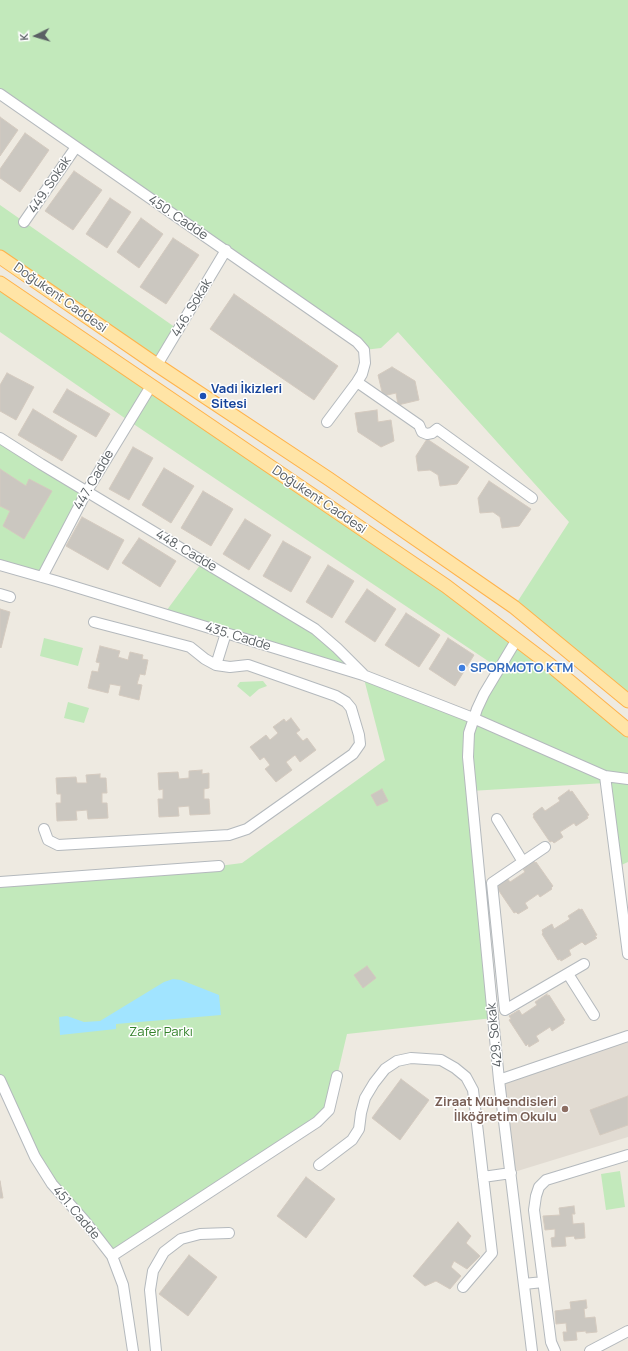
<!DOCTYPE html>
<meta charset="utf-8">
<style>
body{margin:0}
#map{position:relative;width:628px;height:1351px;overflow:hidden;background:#eeeae1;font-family:Manrope,sans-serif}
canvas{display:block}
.north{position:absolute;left:16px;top:16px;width:40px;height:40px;-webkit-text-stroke:3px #fff;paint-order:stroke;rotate:265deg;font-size:11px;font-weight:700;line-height:16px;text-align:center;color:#5a6064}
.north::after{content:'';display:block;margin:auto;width:14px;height:18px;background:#5a6064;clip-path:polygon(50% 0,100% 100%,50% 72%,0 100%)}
</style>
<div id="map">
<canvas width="628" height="1351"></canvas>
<div class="north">K</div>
</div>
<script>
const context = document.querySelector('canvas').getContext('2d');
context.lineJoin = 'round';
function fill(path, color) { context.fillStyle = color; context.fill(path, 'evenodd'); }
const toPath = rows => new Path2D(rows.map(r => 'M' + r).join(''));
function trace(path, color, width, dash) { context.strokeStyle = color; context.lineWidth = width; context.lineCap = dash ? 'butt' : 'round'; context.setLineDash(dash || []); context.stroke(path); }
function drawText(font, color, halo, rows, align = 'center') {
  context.font = font + ' Manrope,sans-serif'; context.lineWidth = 3; context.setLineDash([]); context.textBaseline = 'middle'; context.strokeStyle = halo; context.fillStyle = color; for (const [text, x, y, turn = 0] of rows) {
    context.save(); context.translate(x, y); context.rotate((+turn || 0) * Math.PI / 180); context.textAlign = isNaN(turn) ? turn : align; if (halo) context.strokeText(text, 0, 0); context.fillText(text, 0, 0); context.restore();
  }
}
fill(toPath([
 [628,1036,628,1137,511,1173,499,1080]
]), '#e1dbd2');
fill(toPath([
 [0,0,628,0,628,701,514,607,569,522,398,332,381,348,364,350,0,94],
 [0,205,179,330,157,365,0,257],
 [0,285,517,639,628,731,628,862,617,867,606,783,470,791,493,1018,347,1034,329,1110,112,1256,52,1184,0,1080,0,882,219,866,242,863,385,760,363,675,164,614,203,561,315,629,363,675,473,718,500,669,129,421,0,332],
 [0,438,87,491,42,577,0,565],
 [44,638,83,648,78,666,40,656],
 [263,681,267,686,259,689,250,697,237,686,240,682],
 [68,702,89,708,84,723,64,718],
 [620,1171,625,1207,606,1210,601,1174]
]), '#c2e9bb');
fill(toPath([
 [173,979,181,980,219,995,221,1015,116,1024,116,1029,60,1035,59,1017,67,1016,84,1022,100,1021,164,982]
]), '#a1e4ff');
const building = toPath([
 [0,117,18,130,0,156,0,117],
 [25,133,49,150,20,192,0,178,0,169,25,133],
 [74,171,102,190,73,230,45,211,74,171],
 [110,198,131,212,107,248,86,234,110,198],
 [141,218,163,234,139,268,117,252,141,218],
 [173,238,199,255,166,304,140,287,173,238],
 [234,294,338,366,314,400,210,329,234,294],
 [392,367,415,381,419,400,398,405,396,393,383,396,378,375,392,367],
 [7,373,34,387,16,420,0,411,0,385,7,373],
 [67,389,110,414,96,437,53,412,67,389],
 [33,409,77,436,62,461,18,435,33,409],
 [377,410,378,422,391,420,394,441,381,447,358,432,355,413,377,410],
 [427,439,469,467,457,484,440,486,438,475,430,470,418,471,416,456,427,439],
 [133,447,153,458,129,500,109,489,133,447],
 [164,468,194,486,171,523,142,505,164,468],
 [0,469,26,486,29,479,52,491,24,539,3,526,10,511,0,506,0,469],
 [489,481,531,509,519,526,502,528,500,517,493,512,480,513,478,498,489,481],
 [203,491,233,509,211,546,181,528,203,491],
 [82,517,124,540,108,570,66,546,82,517],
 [245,519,271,535,249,570,223,554,245,519],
 [139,538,176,561,160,587,122,563,139,538],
 [283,541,311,557,291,592,263,576,283,541],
 [328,565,354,581,332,618,306,602,328,565],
 [367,589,396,609,375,642,345,622,367,589],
 [0,609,10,612,1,648,0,647,0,609],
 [406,613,440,635,419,667,385,645,406,613],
 [448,638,474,655,455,686,429,669,448,638],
 [100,646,120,651,118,657,128,660,130,652,143,655,142,659,148,660,145,675,140,674,137,684,142,685,139,700,119,695,121,686,110,684,108,693,88,688,92,671,98,672,100,663,96,662,100,646],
 [291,718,300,730,296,733,303,741,307,738,316,750,300,762,295,755,286,762,292,770,276,782,265,769,270,765,264,757,260,760,250,747,266,735,270,740,278,733,273,727,284,719,286,722,291,718],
 [202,770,202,774,209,773,209,788,204,789,204,799,209,799,210,814,190,815,189,806,178,807,179,816,159,817,158,799,163,799,163,789,159,790,158,773,178,772,179,779,189,778,189,771,202,770],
 [100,774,100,778,106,778,107,793,102,793,102,803,107,803,108,818,88,819,87,810,76,811,77,820,57,821,56,803,61,803,61,794,57,794,56,778,76,777,77,783,87,783,86,775,100,774],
 [382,789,388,801,377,806,371,795,382,789],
 [569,790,570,792,572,791,589,815,587,816,588,818,576,826,574,823,560,832,563,837,554,843,552,841,550,842,533,817,534,816,533,814,542,807,545,811,560,801,558,798,569,790],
 [534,861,535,863,536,862,553,886,551,888,552,889,540,897,538,894,525,903,528,908,518,914,516,912,514,913,497,888,499,887,497,884,507,878,510,882,525,872,523,869,534,861],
 [579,909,580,910,582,909,597,935,595,936,597,938,585,945,582,942,569,950,571,955,561,961,560,959,558,960,542,934,543,933,542,930,552,924,554,929,570,919,568,916,579,909],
 [367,966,376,978,363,988,354,975,367,966],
 [547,994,547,996,549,995,565,1020,563,1021,564,1023,552,1031,550,1027,536,1036,539,1041,529,1047,528,1044,526,1046,509,1020,511,1019,509,1016,519,1010,522,1015,537,1005,535,1002,547,994],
 [401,1079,429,1100,400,1140,372,1118,401,1079],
 [628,1096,628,1125,600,1135,590,1110,628,1096],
 [306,1177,335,1199,306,1238,277,1216,306,1177],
 [0,1181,3,1198,0,1198,0,1181],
 [574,1206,575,1214,572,1214,573,1224,584,1223,585,1238,575,1239,574,1236,565,1237,566,1246,552,1247,551,1238,555,1237,555,1229,545,1230,543,1216,560,1215,559,1208,574,1206],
 [458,1222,471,1236,466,1243,480,1256,467,1269,454,1261,451,1267,461,1276,450,1289,436,1281,425,1286,413,1276,458,1222],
 [189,1255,217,1277,188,1316,159,1294,189,1255],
 [586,1300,587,1308,584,1309,585,1318,595,1317,597,1332,586,1333,586,1331,576,1332,577,1340,564,1341,563,1332,567,1332,566,1323,556,1324,555,1311,571,1309,570,1302,586,1300]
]);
fill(building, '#cbc7c0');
trace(building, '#d4cabf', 1);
const minor = toPath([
 [0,94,357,342,364,350,365,363,362,374,357,382,327,422],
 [24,222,76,147],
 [157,365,226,250],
 [357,382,419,425,422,432,427,434,432,433,437,429,532,498],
 [0,438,41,464,315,629,337,648,363,674],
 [0,565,56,581,363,675,473,718,605,776,628,954],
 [42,577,87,491,151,386],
 [0,594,10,597],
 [517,639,484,694,477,709,469,733,468,757,499,1080,532,1351],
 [216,665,226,633],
 [605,776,628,779],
 [497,819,523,862],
 [44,829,48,840,58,845,229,835,247,829,353,754,360,744,359,735,351,708,346,702,336,696,248,665,230,667,216,665,205,659,190,647,94,622],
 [545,847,492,883,505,1010,584,964],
 [0,882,219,866],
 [568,974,594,1015],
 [0,1080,35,1157,52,1184,84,1220,112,1256,123,1285,133,1351],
 [499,1080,628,1036],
 [319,1165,352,1140,359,1129,361,1113,365,1098,374,1083,385,1069,397,1061,411,1058,441,1060,455,1068,466,1077,473,1090,492,1253,463,1287],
 [483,1177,511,1173],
 [112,1256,317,1122,329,1110,337,1076],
 [524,1284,543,1282],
 [156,1351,150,1290,153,1271,164,1252,181,1239,200,1234,229,1233],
 [555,1351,551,1342,534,1210,536,1196,539,1187,546,1180,628,1155],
 [590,1351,628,1331]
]);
const major = toPath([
 [0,257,157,365,329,479,514,607,628,701],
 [0,283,446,586,550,665,628,730]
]);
trace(minor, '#b4b9bd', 12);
trace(major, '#ffb24a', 15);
trace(minor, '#fff', 10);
trace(major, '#ffe4a6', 13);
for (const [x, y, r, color] of [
 [203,396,4,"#1a4fb4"],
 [462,668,4,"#3f7fe0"],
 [565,1109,4,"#8d6e63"]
]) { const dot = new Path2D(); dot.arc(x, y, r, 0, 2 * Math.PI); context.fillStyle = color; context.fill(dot); trace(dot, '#fff', 1.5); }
drawText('13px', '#5a6064', '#fff', [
 ["449. Sokak",50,185,-56],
 ["450. Cadde",178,218,34],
 ["Doğukent Caddesi",60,298,35],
 ["446. Sokak",192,308,-59],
 ["447. Cadde",94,480,-60],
 ["Doğukent Caddesi",319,500,34],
 ["448. Cadde",186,551,31],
 ["435. Cadde",238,637,17],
 ["429. Sokak",495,1035,-96],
 ["451. Cadde",76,1213,50]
]);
drawText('bold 13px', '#164399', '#fff', [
 ["Vadi İkizleri",211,389],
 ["Sitesi",211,404]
], 'left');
drawText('bold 13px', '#366cbe', '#fff', [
 ["SPORMOTO KTM",470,668]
], 'left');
drawText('13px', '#34822b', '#fff', [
 ["Zafer Parkı",161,1032]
]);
drawText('bold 13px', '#785e54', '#fff', [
 ["Ziraat Mühendisleri",557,1102],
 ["İlköğretim Okulu",557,1117]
], 'right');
</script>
